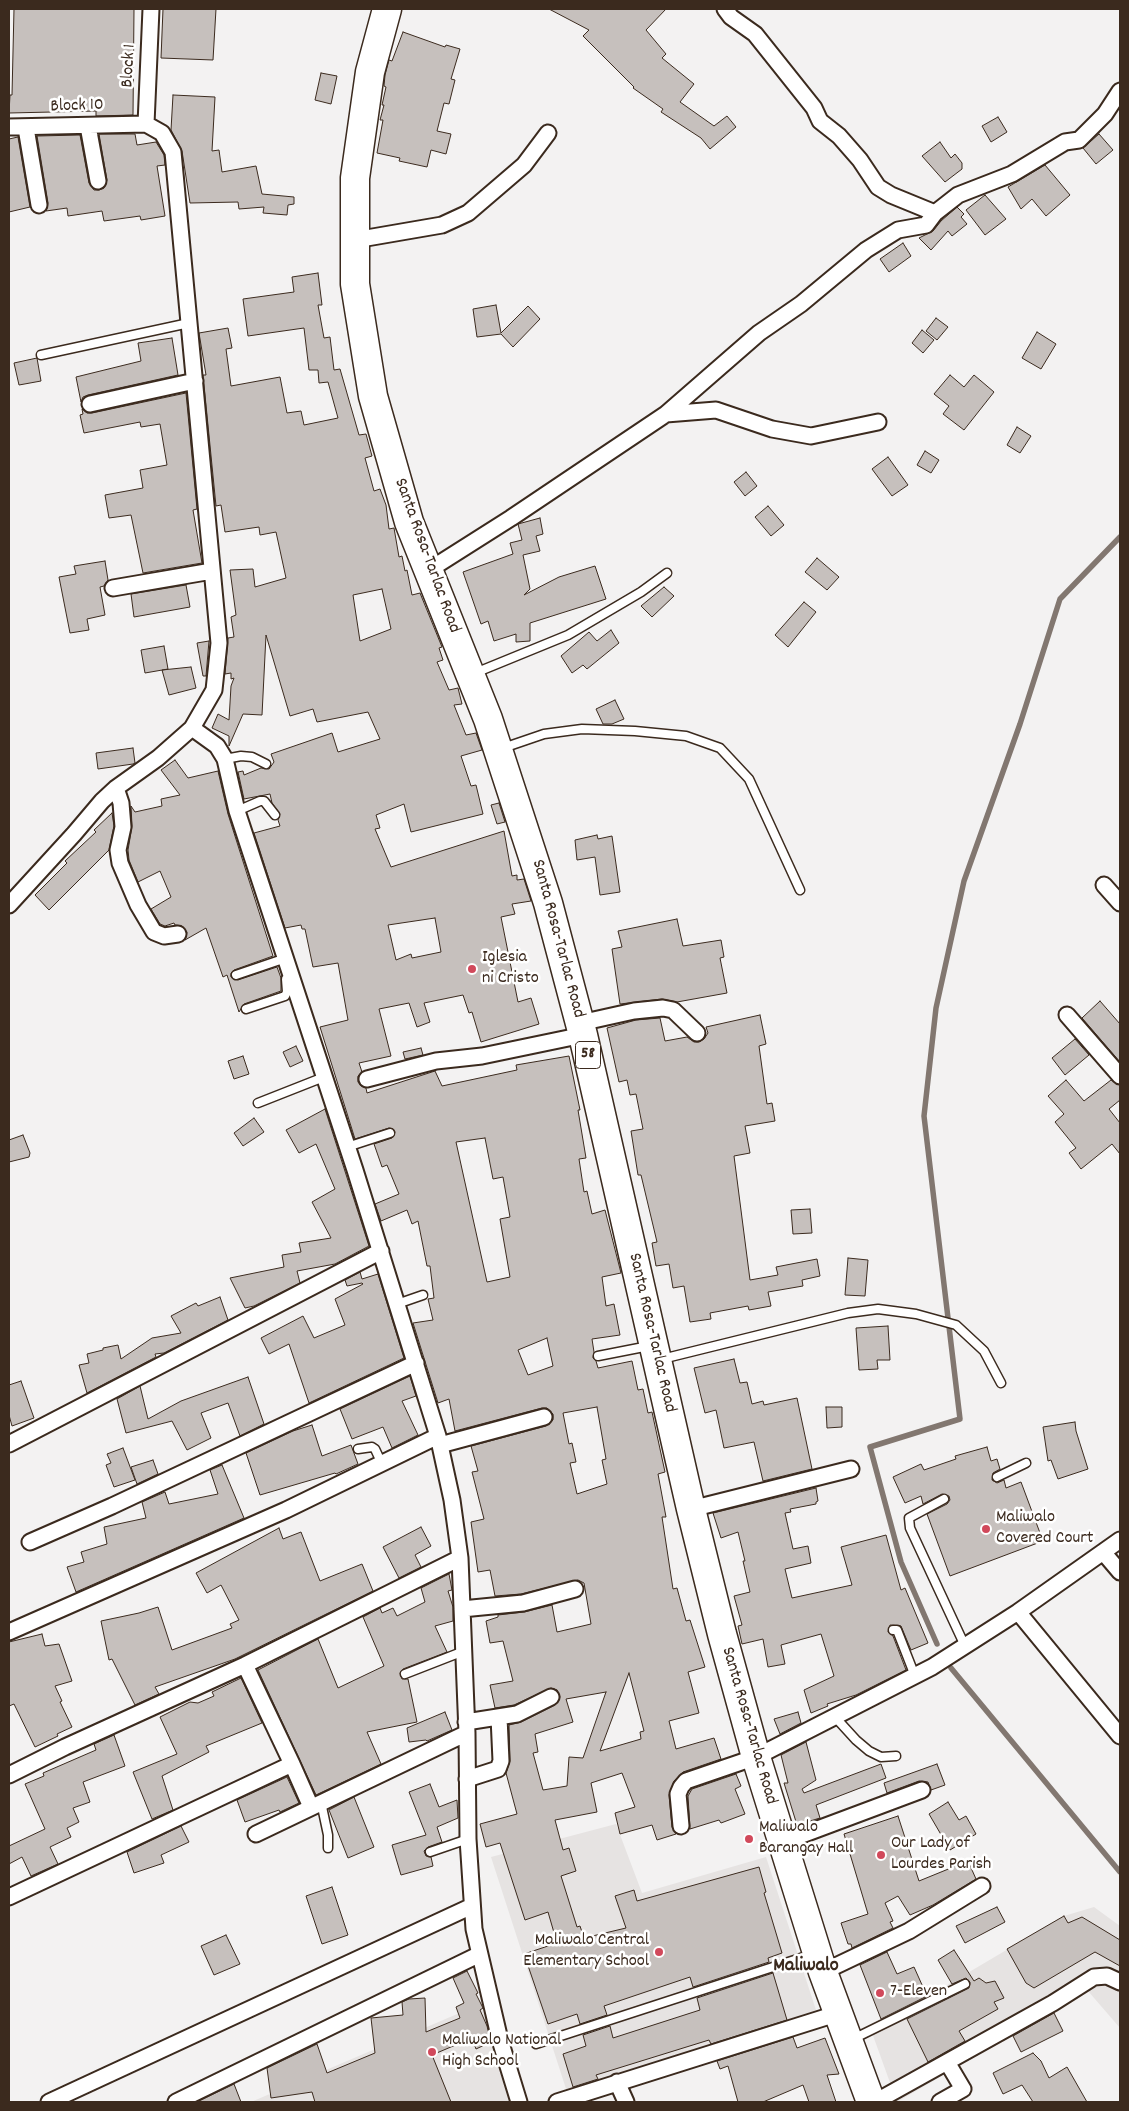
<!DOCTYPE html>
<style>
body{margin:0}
#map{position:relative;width:1129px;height:2111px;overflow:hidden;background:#f3f2f2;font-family:Dekko,sans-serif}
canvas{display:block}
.frame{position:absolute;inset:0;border:10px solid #3b2a1e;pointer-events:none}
</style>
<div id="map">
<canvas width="1129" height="2111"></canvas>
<div class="frame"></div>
</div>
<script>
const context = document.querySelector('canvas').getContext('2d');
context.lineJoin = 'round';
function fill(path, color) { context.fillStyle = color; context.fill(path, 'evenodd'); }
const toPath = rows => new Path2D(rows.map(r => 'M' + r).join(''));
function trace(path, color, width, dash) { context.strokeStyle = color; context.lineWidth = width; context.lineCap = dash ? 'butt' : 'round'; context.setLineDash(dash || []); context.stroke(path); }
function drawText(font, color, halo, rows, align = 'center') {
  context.font = font + ' Dekko,sans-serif'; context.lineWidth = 5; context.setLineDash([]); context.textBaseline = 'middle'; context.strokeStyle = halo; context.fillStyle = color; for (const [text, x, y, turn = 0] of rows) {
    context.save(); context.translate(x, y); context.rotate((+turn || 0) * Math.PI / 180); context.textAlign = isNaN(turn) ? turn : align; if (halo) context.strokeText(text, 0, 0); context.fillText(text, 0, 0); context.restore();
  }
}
fill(toPath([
 [616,1824,642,1893,766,1857,816,2010,568,2095,491,1857],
 [1094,1907,1120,1926,1120,2028,1088,1991,897,2102,871,2030,1064,1916],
 [483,2003,514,2102,251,2102]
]), '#e6e3e2');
trace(toPath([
 [937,1644,901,1562,870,1447,960,1419,924,1116,936,1008,964,881,1020,724,1060,599,1120,537],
 [951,1668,1120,1872]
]), '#827770', 5.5);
const building = toPath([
 [14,9,134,9,133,115,96,116,96,111,9,113,10,95,12,95,14,9],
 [163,9,216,9,213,60,161,58,163,9],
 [549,9,666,9,646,30,666,54,662,58,694,84,680,102,714,126,727,116,736,127,710,149,701,138,661,112,663,109,633,88,634,87,583,36,589,30,549,9],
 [403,32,445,47,446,45,460,49,451,79,455,80,449,104,444,103,437,131,451,134,446,154,431,150,427,167,399,161,400,158,377,153,383,120,380,120,384,105,382,105,386,87,384,86,385,75,389,60,392,61,403,32],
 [321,73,337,76,331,104,315,100,321,73],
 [173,95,215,97,212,151,219,150,222,172,256,166,262,194,294,197,294,204,288,205,287,215,263,213,264,207,239,209,238,202,190,203,182,151,171,130,173,95],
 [998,117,1007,132,991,142,982,126,998,117],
 [99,134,135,134,137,145,156,142,164,155,165,165,157,166,165,216,141,220,140,216,104,221,102,211,68,216,67,208,46,211,48,203,37,136,80,135,89,183,94,190,99,190,104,188,107,180,99,134],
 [1099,134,1113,150,1096,164,1083,148,1099,134],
 [18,137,30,207,9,212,9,139,18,137],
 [940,142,951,158,955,154,962,163,962,169,945,182,922,156,940,142],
 [1045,165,1070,195,1046,216,1032,199,1021,209,1008,187,1045,165],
 [985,195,1006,219,985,235,966,210,985,195],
 [957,207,964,214,961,217,967,224,952,236,948,231,931,250,919,238,933,231,941,221,957,207],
 [903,243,911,256,889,272,880,259,903,243],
 [318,273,322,305,318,305,324,338,330,337,334,370,340,369,359,435,366,434,372,456,365,458,374,491,380,489,386,505,389,529,394,528,399,557,402,556,405,571,407,570,412,595,420,593,442,647,439,648,443,660,437,662,449,690,458,688,462,704,454,705,466,735,476,733,482,750,461,756,471,786,476,785,483,814,411,832,404,804,376,815,380,828,375,829,391,867,504,831,512,876,517,875,517,880,524,879,531,901,512,904,515,914,501,917,518,1002,531,998,539,1024,481,1042,472,1012,469,1013,463,995,424,1003,430,1022,417,1027,409,1003,379,1009,391,1056,359,1063,362,1072,358,1076,358,1082,361,1086,366,1088,367,1093,435,1071,442,1086,517,1070,516,1065,569,1056,580,1110,578,1110,586,1158,579,1159,584,1192,587,1191,592,1214,605,1210,621,1273,602,1277,606,1306,614,1304,620,1335,592,1339,594,1352,593,1358,596,1361,598,1368,632,1361,638,1390,643,1389,648,1413,652,1412,665,1472,658,1474,666,1517,662,1517,673,1589,677,1588,686,1621,690,1620,705,1667,688,1672,699,1713,669,1721,676,1749,714,1738,721,1759,683,1772,674,1781,669,1795,672,1827,676,1834,657,1840,652,1825,620,1834,615,1813,635,1807,622,1773,591,1783,597,1812,555,1820,563,1850,569,1848,576,1871,561,1876,577,1927,580,1926,584,1938,626,1928,615,1896,634,1890,637,1901,759,1867,766,1892,764,1893,782,1953,768,1958,769,1962,693,1987,690,1977,604,2006,607,2015,580,2024,577,2014,548,2024,524,1954,557,1943,548,1912,525,1920,500,1843,486,1847,480,1824,517,1814,506,1773,510,1761,509,1725,521,1722,555,1705,560,1697,557,1690,551,1688,514,1705,495,1708,490,1685,513,1681,503,1641,490,1643,486,1621,498,1617,498,1615,524,1612,552,1605,557,1632,591,1624,584,1583,578,1580,521,1594,495,1596,490,1570,478,1572,471,1522,484,1519,472,1472,478,1471,471,1446,546,1426,553,1420,553,1414,547,1408,542,1408,455,1431,449,1399,438,1403,413,1323,433,1320,428,1299,434,1298,430,1266,427,1266,418,1221,412,1224,407,1210,381,1221,375,1204,399,1194,387,1165,382,1167,374,1144,392,1138,395,1132,393,1129,389,1128,355,1139,320,1027,348,1020,338,963,313,967,305,929,302,929,301,925,285,928,254,833,280,826,278,820,280,814,272,803,270,794,244,799,238,772,243,771,244,775,261,768,269,769,274,762,271,754,332,733,338,752,380,739,368,712,317,722,313,709,290,716,266,635,262,715,243,714,229,746,229,736,212,728,218,714,229,720,231,686,234,678,231,679,231,673,225,674,228,638,234,637,231,617,236,615,230,570,253,569,255,587,286,578,276,532,260,535,259,527,225,532,221,505,216,506,203,375,206,375,199,333,228,328,232,348,226,349,231,386,280,377,287,413,301,411,304,425,338,418,328,382,319,383,318,370,309,370,304,328,248,336,243,299,294,292,292,277,318,273],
 [382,589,391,629,360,641,353,595,382,589],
 [435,918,441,952,412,958,411,954,396,960,388,925,435,918],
 [485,1138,493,1179,503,1177,510,1217,500,1219,510,1277,487,1282,456,1142,485,1138],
 [547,1338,553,1366,528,1375,518,1350,547,1338],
 [597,1407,606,1459,602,1460,607,1484,577,1494,570,1463,576,1462,572,1443,569,1444,563,1413,597,1407],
 [629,1673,644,1731,640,1732,641,1739,600,1751,629,1673],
 [606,1692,583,1758,569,1757,567,1786,543,1790,533,1753,538,1752,535,1734,573,1722,566,1699,606,1692],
 [496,305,501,333,528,306,540,319,513,347,501,334,477,337,473,309,496,305],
 [936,318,948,327,937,340,926,331,936,318],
 [922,330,934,340,923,353,912,343,922,330],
 [1037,332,1056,344,1041,369,1022,358,1037,332],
 [172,338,178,375,88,395,83,397,81,402,76,377,141,361,138,343,172,338],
 [37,358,41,381,19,385,14,363,37,358],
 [950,375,964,387,974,375,994,392,964,430,943,414,949,406,934,394,950,375],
 [186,393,197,509,193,510,202,563,143,573,131,515,109,518,105,495,143,488,140,470,167,465,160,424,141,427,140,422,84,433,80,415,83,414,82,409,87,413,92,413,186,393],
 [1017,427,1031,436,1020,453,1007,445,1017,427],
 [925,451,939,460,931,473,917,465,925,451],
 [888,457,908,485,892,496,872,469,888,457],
 [746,472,757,486,745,496,734,482,746,472],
 [768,506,784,525,771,536,755,517,768,506],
 [540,518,543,534,536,536,540,551,523,555,530,589,524,595,559,577,595,566,606,599,530,623,530,641,516,642,516,634,494,641,488,621,481,624,463,572,513,554,510,543,522,540,518,524,540,518],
 [817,558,839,577,827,590,805,572,817,558],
 [105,561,108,580,104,586,100,587,105,615,87,619,89,630,70,633,59,577,76,574,74,566,105,561],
 [186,585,190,607,134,617,131,594,186,585],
 [664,587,674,596,652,617,641,606,664,587],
 [804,602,816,612,788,647,775,635,804,602],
 [611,630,619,643,587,669,583,665,572,673,561,656,589,632,597,641,611,630],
 [209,641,206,676,203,676,197,643,209,641],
 [164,646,168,669,145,673,141,650,164,646],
 [191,667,196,688,169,695,162,670,191,667],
 [615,700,624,719,612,724,603,724,596,709,615,700],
 [133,748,135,763,133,764,98,769,96,753,133,748],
 [175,760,188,778,218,771,228,814,273,956,234,970,231,973,231,977,238,980,277,967,281,978,281,991,244,1004,239,1012,227,975,223,977,206,928,185,940,187,932,182,926,175,925,174,923,165,926,160,924,151,909,171,897,160,871,138,882,129,860,128,850,132,826,131,806,135,812,162,806,161,799,180,795,161,770,175,760],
 [499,803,505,822,497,824,491,805,499,803],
 [112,813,114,826,109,850,49,910,35,895,67,863,65,861,96,832,94,830,112,813],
 [597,835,598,839,612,836,620,892,600,895,595,857,577,860,575,840,597,835],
 [677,919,683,946,721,940,724,957,720,958,727,993,677,1002,662,999,620,1004,612,949,622,947,618,931,677,919],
 [1100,1001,1120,1024,1120,1062,1082,1018,1100,1001],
 [760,1015,766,1044,759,1046,767,1104,772,1103,775,1121,745,1126,750,1153,734,1156,750,1280,778,1275,776,1267,817,1259,820,1276,802,1280,803,1286,768,1292,771,1306,749,1310,748,1306,710,1313,711,1319,690,1322,684,1286,673,1288,669,1264,656,1266,652,1243,657,1242,641,1175,638,1175,631,1131,643,1129,636,1094,630,1095,627,1080,619,1082,607,1028,636,1020,660,1018,665,1041,687,1037,694,1042,699,1042,704,1039,708,1033,706,1027,760,1015],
 [1075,1039,1089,1055,1065,1075,1052,1058,1075,1039],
 [296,1046,303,1061,290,1067,283,1052,296,1046],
 [421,1048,423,1055,405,1059,403,1052,421,1048],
 [243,1056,249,1074,234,1079,228,1061,243,1056],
 [1066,1080,1084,1101,1111,1080,1120,1085,1120,1100,1109,1109,1120,1123,1120,1154,1112,1144,1081,1169,1069,1153,1076,1148,1055,1122,1064,1114,1048,1096,1066,1080],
 [325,1109,369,1246,335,1264,297,1271,300,1283,254,1306,245,1308,230,1278,284,1267,282,1255,301,1252,299,1243,331,1238,312,1202,335,1189,316,1144,299,1153,286,1130,325,1109],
 [254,1118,264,1132,243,1146,234,1133,254,1118],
 [23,1135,30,1153,29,1157,9,1162,9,1140,23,1135],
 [810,1209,812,1233,793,1234,791,1210,810,1209],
 [848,1258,868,1260,865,1296,845,1295,848,1258],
 [360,1272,362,1279,378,1274,404,1358,309,1403,289,1344,269,1354,261,1338,303,1316,314,1338,345,1325,335,1299,363,1284,362,1283,347,1286,345,1280,360,1272],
 [220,1297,228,1320,164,1353,155,1354,156,1357,87,1393,79,1365,89,1363,87,1354,103,1350,103,1348,118,1345,121,1359,152,1338,181,1333,171,1316,196,1303,198,1306,220,1297],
 [888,1326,890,1360,877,1360,878,1369,859,1370,856,1328,888,1326],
 [734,1359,740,1383,747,1382,752,1404,763,1401,764,1405,797,1398,812,1469,763,1481,754,1442,724,1448,716,1410,705,1413,694,1368,734,1359],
 [410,1376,416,1396,402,1401,418,1435,392,1448,383,1427,352,1439,340,1409,410,1376],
 [248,1377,264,1424,240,1436,228,1403,201,1413,211,1438,187,1450,172,1421,126,1433,117,1399,140,1386,148,1419,181,1401,248,1377],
 [21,1381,34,1418,12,1426,9,1415,9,1385,21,1381],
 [826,1407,842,1407,842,1427,827,1428,826,1407],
 [1075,1422,1076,1431,1088,1469,1058,1479,1051,1460,1048,1461,1043,1427,1075,1422],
 [312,1425,322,1456,351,1445,358,1464,336,1474,335,1473,260,1495,246,1453,293,1431,312,1425],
 [987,1447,991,1461,997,1459,1000,1469,993,1473,992,1480,997,1483,1004,1480,1006,1488,1021,1482,1043,1541,950,1576,927,1514,947,1504,950,1500,949,1496,942,1494,923,1504,921,1496,905,1503,893,1477,921,1464,924,1470,956,1459,955,1456,987,1447],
 [123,1448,135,1480,114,1487,106,1465,111,1463,107,1454,123,1448],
 [153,1460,158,1474,137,1484,131,1467,153,1460],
 [222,1465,244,1518,76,1592,67,1567,84,1562,81,1552,107,1544,104,1527,146,1518,142,1502,165,1492,169,1504,218,1494,210,1470,222,1465],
 [816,1488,818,1501,816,1502,816,1504,790,1509,791,1512,785,1513,793,1549,808,1546,811,1563,785,1569,792,1598,852,1585,841,1547,886,1535,901,1590,905,1588,928,1643,911,1650,901,1626,890,1625,888,1632,893,1636,906,1670,856,1695,827,1704,828,1706,811,1713,804,1690,834,1676,821,1634,781,1645,785,1664,768,1667,763,1639,742,1644,738,1626,742,1625,734,1596,750,1592,743,1561,745,1561,738,1532,721,1538,713,1513,816,1488],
 [421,1527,431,1546,415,1555,421,1567,399,1578,383,1547,421,1527],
 [279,1528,283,1539,301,1532,320,1581,362,1564,373,1591,235,1659,155,1687,159,1694,135,1705,112,1659,109,1660,101,1621,139,1613,158,1607,172,1650,232,1628,230,1624,239,1620,221,1585,207,1593,196,1573,279,1528],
 [449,1574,452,1590,448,1591,453,1607,453,1621,435,1626,447,1652,403,1669,400,1673,402,1679,408,1679,417,1722,367,1732,381,1764,316,1795,258,1670,318,1639,338,1688,384,1666,363,1617,380,1608,382,1613,393,1608,397,1616,425,1602,421,1588,449,1574],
 [42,1634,45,1646,59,1644,72,1681,55,1686,62,1701,60,1702,72,1727,57,1734,58,1736,35,1747,14,1704,9,1706,9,1642,42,1634],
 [241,1678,262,1723,206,1746,209,1752,162,1776,173,1810,152,1819,133,1772,177,1754,160,1717,190,1702,198,1703,214,1696,212,1692,241,1678],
 [445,1712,452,1730,427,1741,426,1740,409,1742,407,1728,445,1712],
 [798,1712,801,1723,780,1734,774,1719,798,1712],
 [114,1735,125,1766,83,1782,90,1802,73,1808,79,1822,67,1828,71,1837,50,1847,58,1864,31,1876,22,1857,9,1864,9,1846,45,1829,25,1784,44,1776,43,1773,96,1750,94,1744,114,1735],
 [806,1742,816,1780,802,1789,804,1793,881,1764,886,1778,816,1805,820,1818,797,1825,784,1783,788,1783,781,1755,806,1742],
 [937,1764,945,1785,931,1790,928,1782,919,1781,887,1793,884,1783,937,1764],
 [736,1774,741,1786,735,1789,745,1814,721,1823,719,1820,690,1829,688,1796,692,1789,736,1774],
 [287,1777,299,1803,280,1812,279,1810,245,1822,237,1800,287,1777],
 [430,1784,439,1807,457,1800,458,1818,437,1827,442,1842,428,1847,424,1851,426,1856,431,1857,433,1866,401,1875,392,1845,426,1835,409,1792,430,1784],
 [354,1797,374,1847,348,1858,329,1810,354,1797],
 [948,1802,959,1820,966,1816,976,1834,950,1850,929,1814,948,1802],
 [898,1816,919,1881,968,1861,976,1879,933,1905,910,1915,898,1896,885,1903,893,1921,890,1922,893,1928,852,1948,851,1944,848,1944,841,1923,868,1914,844,1834,898,1816],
 [181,1826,189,1842,161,1855,164,1863,134,1873,127,1852,181,1826],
 [332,1887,348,1935,322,1944,306,1896,332,1887],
 [997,1907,1005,1922,965,1943,956,1926,997,1907],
 [1064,1916,1068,1923,1082,1917,1120,1940,1120,1966,1095,1952,1034,1988,1026,1983,1007,1949,1064,1916],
 [226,1935,240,1964,214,1975,201,1946,226,1935],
 [954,1950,974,1981,979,1978,986,1983,995,1981,1004,1998,994,2002,998,2009,959,2031,965,2041,928,2062,907,2019,969,1988,970,1982,966,1978,952,1984,938,1960,954,1950],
 [887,1952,897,1974,914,1967,927,1996,881,2019,860,1965,887,1952],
 [467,1971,478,1993,476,1994,483,2008,480,2010,487,2026,491,2042,476,2049,472,2038,432,2055,451,2102,315,2102,312,2092,271,2098,267,2068,317,2044,327,2073,375,2053,371,2018,403,2015,402,2002,409,1999,425,1998,426,2032,460,2018,456,2007,464,2003,453,1978,467,1971],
 [773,1973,787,2020,711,2044,709,2040,596,2075,598,2079,573,2087,563,2054,586,2046,583,2035,610,2026,613,2038,700,2010,697,1998,773,1973],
 [1054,2013,1063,2031,1021,2052,1013,2036,1054,2013],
 [793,2037,797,2048,825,2038,839,2074,827,2075,836,2102,809,2102,803,2085,763,2102,738,2102,728,2066,720,2069,717,2061,793,2037],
 [1033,2053,1041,2061,1049,2078,1067,2067,1087,2102,1033,2102,1022,2085,1003,2094,993,2073,1033,2053],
 [234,2084,241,2102,197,2102,234,2084]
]);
fill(building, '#c6c0bd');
trace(building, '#3b2a1e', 1);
const lane = toPath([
 [41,355,189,323],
 [475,673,568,635,641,592,667,573],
 [503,748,544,734,582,729,635,731,686,736,720,748,749,779,800,890],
 [225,759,241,756,252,757,266,764],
 [237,811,260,801,264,801,275,815],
 [236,975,286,958],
 [246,1009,285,996,287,992,286,979,291,976],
 [258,1103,324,1077],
 [347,1147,390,1133],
 [397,1304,423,1295],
 [598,1356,649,1346],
 [662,1359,848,1313,878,1309,916,1314,956,1325,984,1351,1001,1383],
 [358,1449,372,1447,375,1449,382,1464],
 [997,1477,1026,1463],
 [944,1499,909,1518,910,1528,965,1646],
 [893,1630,897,1630,915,1676],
 [405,1674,464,1651],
 [835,1717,856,1740,869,1751,881,1757,896,1756],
 [321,1802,328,1835,328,1848],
 [430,1852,468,1839],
 [853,2039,965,1984],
 [536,2044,813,1954]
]);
const street = toPath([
 [725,9,731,17,755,34,814,108,820,121,839,136,860,160,878,187,891,195,935,213,958,195,1012,174,1065,142,1079,140,1105,114,1120,91],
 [146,124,151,9],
 [88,126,98,181],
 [9,127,146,124],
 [26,128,39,205],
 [355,240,442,225,468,213,524,165,548,133],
 [90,404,195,381],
 [666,414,759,333,801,304,866,250,898,230,926,225,935,213],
 [429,570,511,518,666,414,716,410,772,429,811,436,878,422],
 [113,588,212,571],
 [192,728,217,746,225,759,237,811,355,1170,438,1436,452,1500,460,1558,467,1733,468,1839,474,1929,500,2040,519,2102],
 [116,788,121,803,123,827,118,850,120,863,138,905,154,932,164,936,178,934],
 [1104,885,1120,903],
 [9,905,74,834,102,801,116,788,158,758,192,728,214,690,219,643,173,152,162,133,146,124],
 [1067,1015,1120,1076],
 [580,1023,634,1011,663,1008,673,1010,697,1033],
 [367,1079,436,1061,482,1056,583,1035],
 [9,1444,381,1251],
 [440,1445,544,1417],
 [691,1509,851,1469],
 [30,1542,112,1506,416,1363],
 [1103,1552,1120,1572],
 [462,1609,523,1603,575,1589],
 [1018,1612,1120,1736],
 [9,1632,286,1510,438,1436],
 [245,1665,292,1764],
 [466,1722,517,1714,551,1697],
 [9,1775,65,1747,245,1665,460,1558],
 [467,1779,498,1769,501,1761,499,1717],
 [681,1826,678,1794,681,1787,686,1781,756,1757,932,1667,1018,1612,1120,1540],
 [256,1834,467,1733],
 [783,1842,922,1790],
 [9,1897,292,1764,311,1807],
 [823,1972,909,1931,982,1886],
 [617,2082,626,2102],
 [49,2102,472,1906],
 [176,2102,478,1955],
 [557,2102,839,2013],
 [875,2102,1053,2003,1094,1977,1107,1976,1120,1982],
 [940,2102,963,2089,947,2062]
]);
const highway = toPath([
 [387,9,370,72,355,178,355,284,373,396,409,522,488,719,548,903,583,1035,691,1509,722,1634,756,1757,823,1972,871,2102]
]);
trace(lane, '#3b2a1e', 11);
trace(street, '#3b2a1e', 19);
trace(highway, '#3b2a1e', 31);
trace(lane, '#fff', 8);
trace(street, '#fff', 15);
trace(highway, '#fff', 28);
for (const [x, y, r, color] of [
 [472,969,5,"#d1495b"],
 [986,1529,5,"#d1495b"],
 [749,1839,5,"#d1495b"],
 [881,1855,5,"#d1495b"],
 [659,1952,5,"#d1495b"],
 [880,1993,5,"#d1495b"],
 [432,2052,5,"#d1495b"]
]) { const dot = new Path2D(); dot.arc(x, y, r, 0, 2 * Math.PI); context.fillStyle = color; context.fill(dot); trace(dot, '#fff', 2); }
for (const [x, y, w] of [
 [588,1055,25]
]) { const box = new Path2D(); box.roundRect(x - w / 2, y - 13.5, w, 27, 4); context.fillStyle = '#fff'; context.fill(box); trace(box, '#3b2a1e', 1); }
drawText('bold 16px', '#3b2a1e', null, [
 ["58",588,1055]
]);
drawText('18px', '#3b2a1e', '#fff', [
 ["Block 1",130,66,-87],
 ["Block 10",77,107,-2],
 ["Santa Rosa-Tarlac Road",426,556,70],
 ["Santa Rosa-Tarlac Road",557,939,75],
 ["Santa Rosa-Tarlac Road",651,1333,77],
 ["Santa Rosa-Tarlac Road",748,1726,74]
]);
drawText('18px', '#3b2a1e', '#fff', [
 ["Iglesia",482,959],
 ["ni Cristo",482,980],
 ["Maliwalo",996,1519],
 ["Covered Court",996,1540],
 ["Maliwalo",759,1829],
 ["Barangay Hall",759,1850],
 ["Our Lady of",891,1845],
 ["Lourdes Parish",891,1866],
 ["Maliwalo Central",649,1942,"right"],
 ["Elementary School",649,1963,"right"],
 ["7-Eleven",890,1993],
 ["Maliwalo National",442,2042],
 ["High School",442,2063]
], 'left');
drawText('bold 20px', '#3b2a1e', '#fff', [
 ["Maliwalo",806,1967]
]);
</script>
